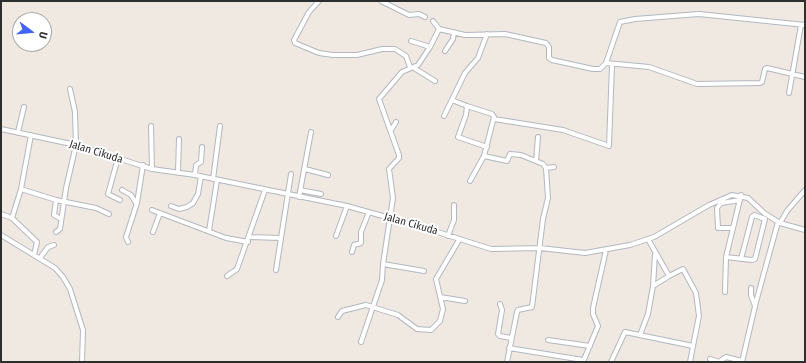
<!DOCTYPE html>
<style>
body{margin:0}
#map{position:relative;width:806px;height:363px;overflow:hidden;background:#efe9e1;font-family:"Fira Sans Condensed",sans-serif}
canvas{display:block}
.frame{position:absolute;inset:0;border:2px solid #2e2e2e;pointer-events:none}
.north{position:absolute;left:12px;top:12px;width:40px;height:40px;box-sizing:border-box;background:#fff;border:1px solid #ababab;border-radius:50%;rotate:106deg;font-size:11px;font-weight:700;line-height:16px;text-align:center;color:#2e2e2e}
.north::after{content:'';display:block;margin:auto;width:14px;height:18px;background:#4264fb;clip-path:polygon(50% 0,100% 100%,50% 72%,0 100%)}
</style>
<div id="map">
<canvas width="806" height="363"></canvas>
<div class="frame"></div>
<div class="north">U</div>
</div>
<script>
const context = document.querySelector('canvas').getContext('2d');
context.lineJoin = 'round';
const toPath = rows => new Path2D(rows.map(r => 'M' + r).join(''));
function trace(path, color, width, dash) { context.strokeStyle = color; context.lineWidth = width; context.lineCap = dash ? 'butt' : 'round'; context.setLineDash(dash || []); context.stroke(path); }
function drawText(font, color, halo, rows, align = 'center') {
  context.font = font + ' "Fira Sans Condensed",sans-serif'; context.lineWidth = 4; context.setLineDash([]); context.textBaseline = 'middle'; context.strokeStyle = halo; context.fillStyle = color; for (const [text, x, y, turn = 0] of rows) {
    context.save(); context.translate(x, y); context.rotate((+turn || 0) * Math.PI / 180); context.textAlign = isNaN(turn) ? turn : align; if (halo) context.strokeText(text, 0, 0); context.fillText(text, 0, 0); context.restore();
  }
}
const minor = toPath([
 [319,1,309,12,294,40,295,43,319,53,333,55,357,55,382,49,395,49,406,56,410,67],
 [381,1,409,15,419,14,425,17],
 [433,21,439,29,465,35,505,34,546,43,549,47,549,58,552,60,593,69,600,69,606,63,620,22,635,19,699,14,805,25],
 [411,41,430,47],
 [445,51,453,39,454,32],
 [606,63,649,67,697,84,760,83,762,82,765,69,767,68,805,77],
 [414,68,435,81],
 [789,93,801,25],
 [452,100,467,106,466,115,458,137,487,147],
 [467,106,492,114,494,117,484,156,507,161,510,154,521,155,543,164,546,168,548,198,543,219,532,307,518,310,517,312,507,362],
 [444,116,465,73,478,58,487,34],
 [494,119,563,130,609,146,612,65],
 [151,126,152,169],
 [1,129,76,145,152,169,195,175,347,206,422,227,491,249,540,248,585,253,630,245,654,237,709,205,732,195,748,198,764,213,780,223,805,230],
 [391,130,396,122],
 [18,132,24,107],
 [31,135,21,189,56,200,96,208,109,214],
 [118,158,108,194,120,200],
 [536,161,538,137],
 [546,168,554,167],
 [305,169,328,175],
 [178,172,179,139],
 [195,175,196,165,201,162,202,147],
 [213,179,220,126],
 [470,181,484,156],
 [122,190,131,195,136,203],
 [300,190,321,194],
 [299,197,311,132],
 [56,200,54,215,61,219],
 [171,206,179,209,187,207,193,203,198,194,201,176],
 [152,210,226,238,248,242],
 [1,214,12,218,37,242,34,255],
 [12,218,21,189],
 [780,223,787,211,805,190],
 [732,228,718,228,717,208,721,203,740,200],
 [209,231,217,180],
 [56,232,60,229,66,188,76,145,75,112,70,89],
 [153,232,160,213],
 [1,235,55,268,63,277,70,289,83,330,82,362],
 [336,236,347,206],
 [448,236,454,220,454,205],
 [250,237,280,238],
 [648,239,669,276,683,269,696,293,699,316,693,346],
 [128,242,126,237,137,203,143,165],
 [352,252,354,245,361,243,361,232,369,212],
 [726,257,752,260,755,259,765,219,754,215,752,217,741,259],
 [40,258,48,247,54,245],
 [276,270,291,174],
 [424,271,383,264,393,198,389,169,399,158,399,155,379,99,402,72,418,65,430,47,439,29],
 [227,276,237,269,265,190],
 [653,286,669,276],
 [751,288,751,295,755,306],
 [725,292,726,257,741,195],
 [440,297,465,301],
 [500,304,502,310,498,334,500,336,511,338],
 [338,317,342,311,366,305,398,315,417,329,431,330,440,321,443,309,436,279,459,240],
 [640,335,648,314,653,286,655,254],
 [548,340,590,346],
 [361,342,382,280,383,264],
 [509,348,583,360],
 [710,359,719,362,726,357,742,361],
 [583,362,598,326,593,314,593,308,606,250],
 [611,362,625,332,693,346,690,362],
 [742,362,756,302,778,222]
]);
trace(minor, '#b4b7c1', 6);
trace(minor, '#fff', 4);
drawText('11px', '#2e2e2e', '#fff', [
 ["Jalan Cikuda",96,152,17],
 ["Jalan Cikuda",411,224,16]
]);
</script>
